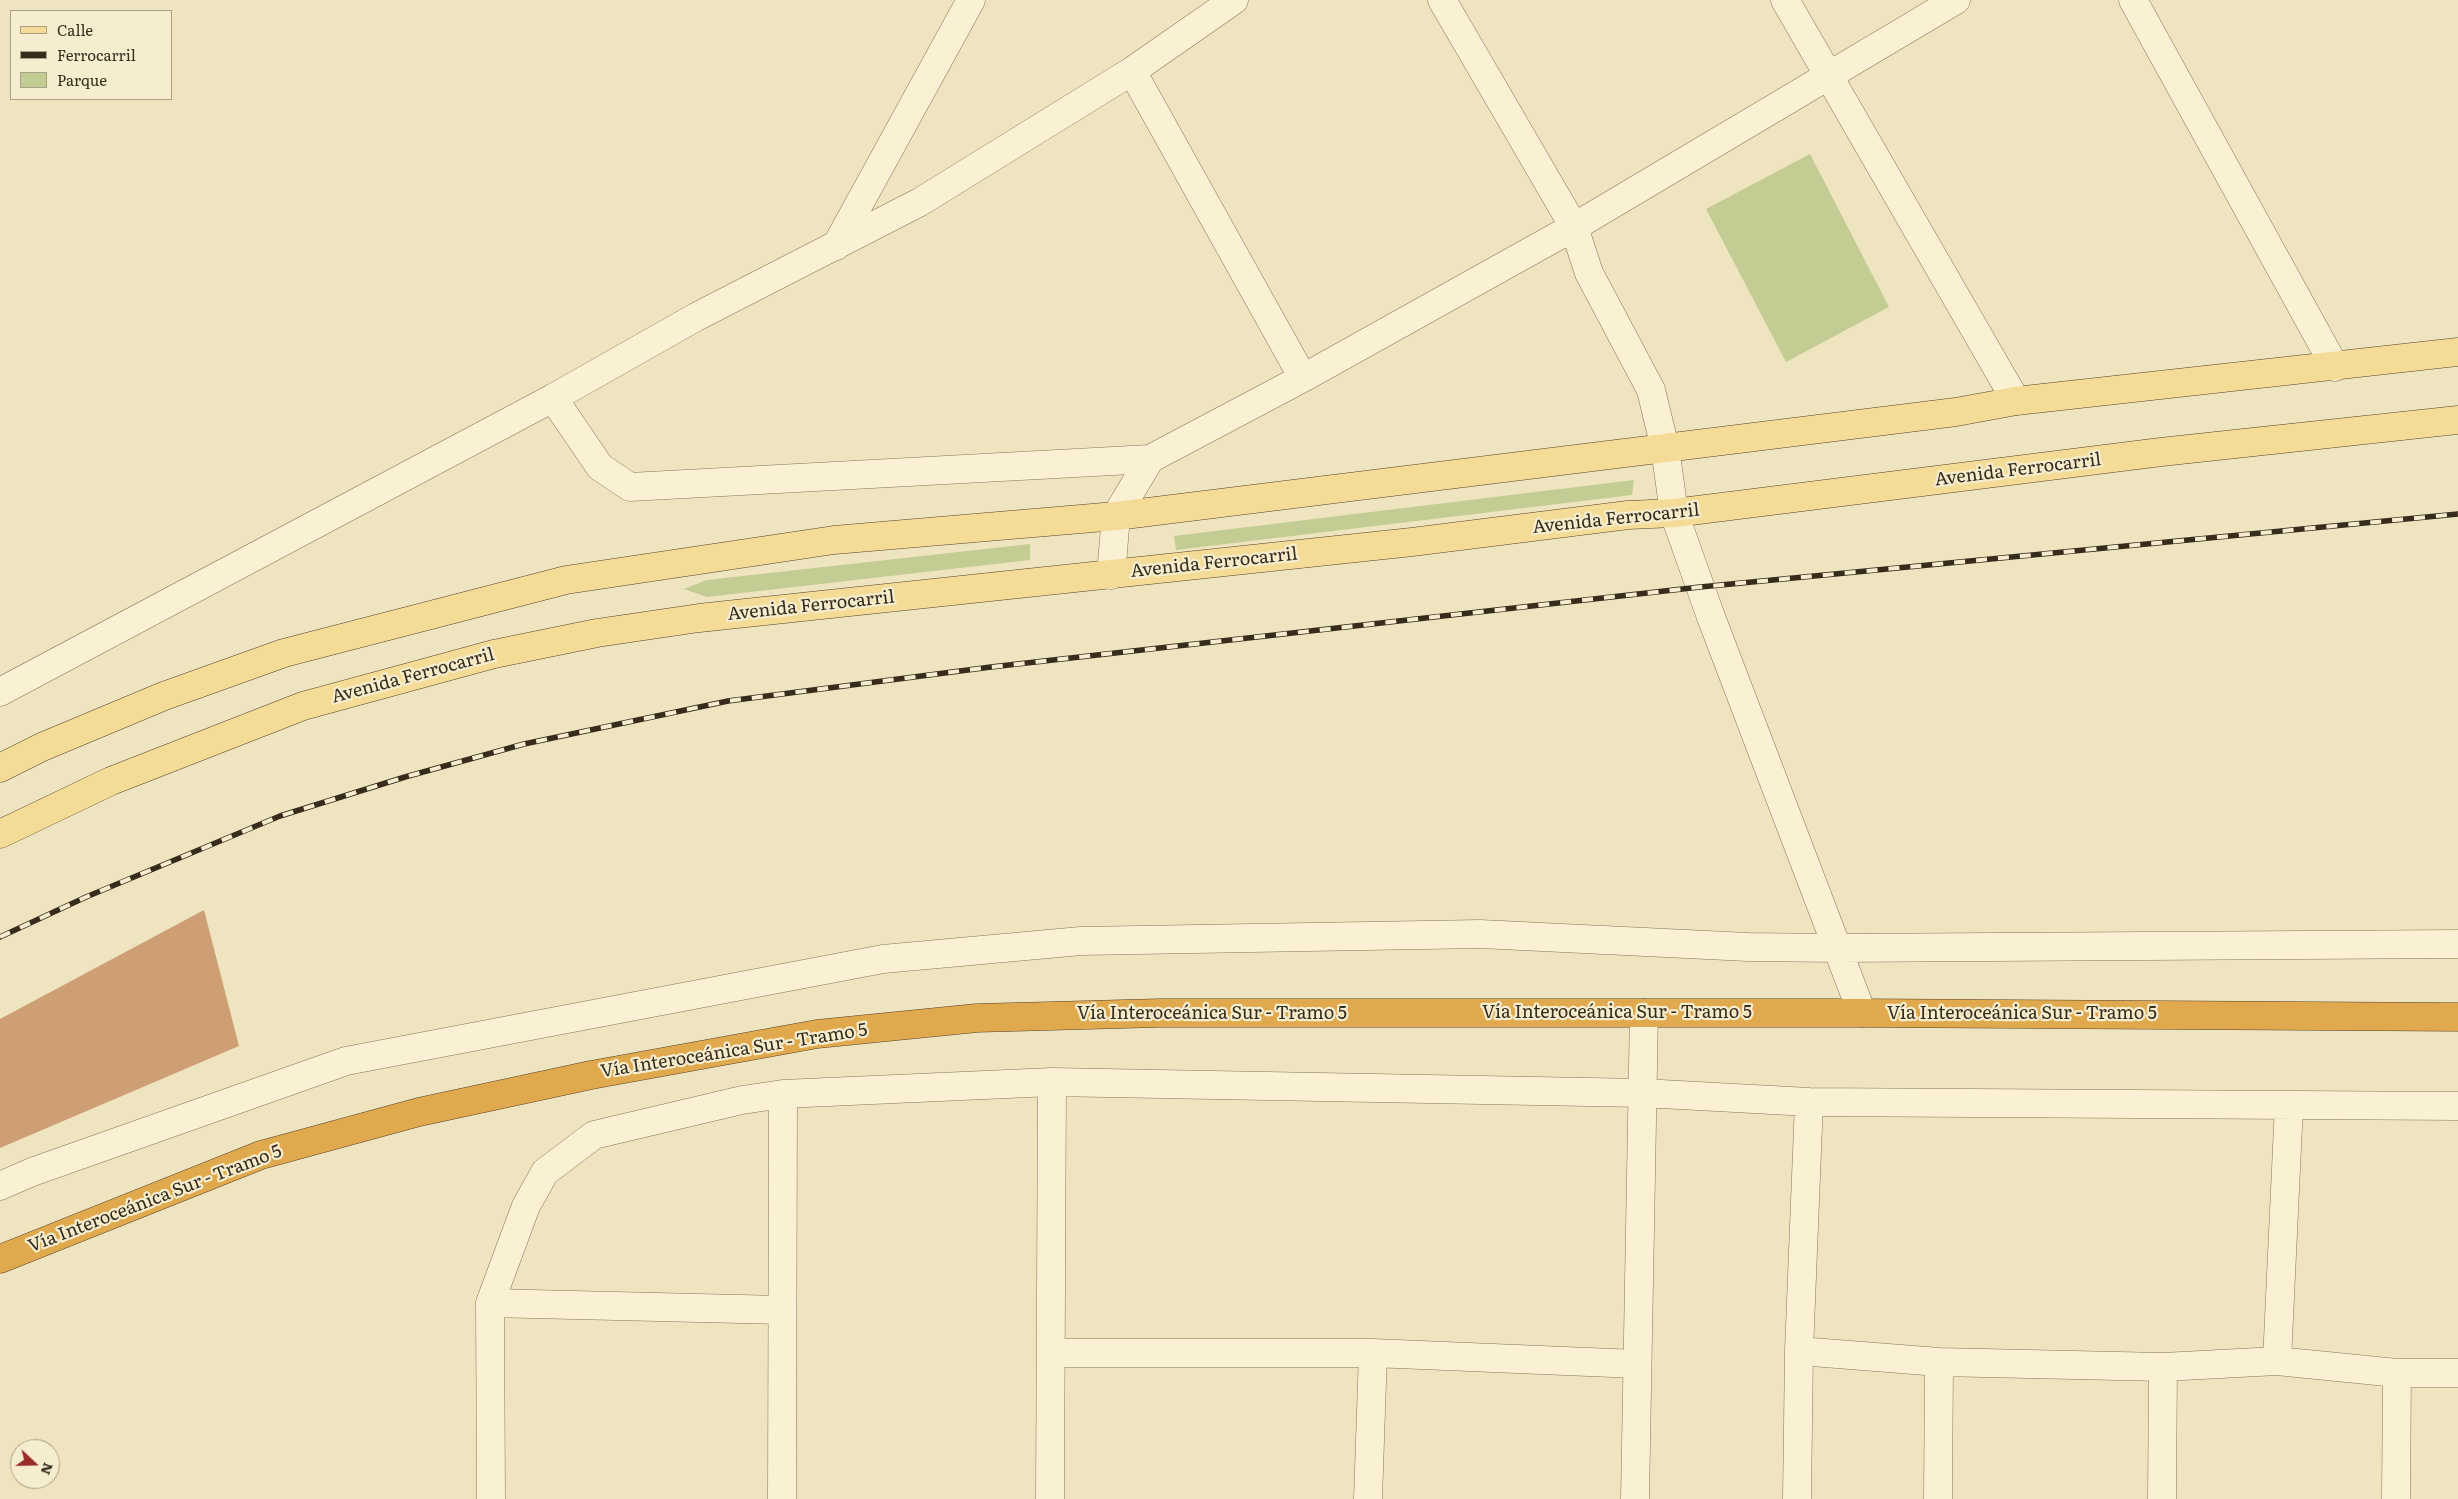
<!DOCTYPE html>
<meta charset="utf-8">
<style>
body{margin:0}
#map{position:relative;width:2458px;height:1499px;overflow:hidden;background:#efe4c0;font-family:Literata,serif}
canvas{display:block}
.legend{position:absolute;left:10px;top:10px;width:162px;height:90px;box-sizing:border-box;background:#f6edcf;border:1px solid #aa9f87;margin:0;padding:6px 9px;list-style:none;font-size:15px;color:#372b1c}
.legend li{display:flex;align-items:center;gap:10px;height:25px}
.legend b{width:25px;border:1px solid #aa9f87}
.north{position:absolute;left:10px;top:1439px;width:50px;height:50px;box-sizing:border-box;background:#f6edcf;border:1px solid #aa9f87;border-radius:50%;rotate:111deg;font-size:14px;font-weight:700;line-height:20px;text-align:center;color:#372b1c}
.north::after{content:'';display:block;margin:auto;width:18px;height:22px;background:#982c26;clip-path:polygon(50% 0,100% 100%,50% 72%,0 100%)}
</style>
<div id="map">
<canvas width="2458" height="1499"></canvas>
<ul class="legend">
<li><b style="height:6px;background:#f4dc96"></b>Calle</li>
<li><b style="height:6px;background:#372b1c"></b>Ferrocarril</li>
<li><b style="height:14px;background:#c3cd93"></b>Parque</li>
</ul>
<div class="north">N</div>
</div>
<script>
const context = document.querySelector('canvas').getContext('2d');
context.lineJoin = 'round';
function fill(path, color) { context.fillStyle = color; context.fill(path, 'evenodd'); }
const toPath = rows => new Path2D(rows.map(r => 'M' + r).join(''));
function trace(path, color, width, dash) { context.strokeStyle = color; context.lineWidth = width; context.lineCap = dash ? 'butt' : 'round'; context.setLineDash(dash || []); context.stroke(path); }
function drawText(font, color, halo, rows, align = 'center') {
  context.font = font + ' Literata,serif'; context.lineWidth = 4.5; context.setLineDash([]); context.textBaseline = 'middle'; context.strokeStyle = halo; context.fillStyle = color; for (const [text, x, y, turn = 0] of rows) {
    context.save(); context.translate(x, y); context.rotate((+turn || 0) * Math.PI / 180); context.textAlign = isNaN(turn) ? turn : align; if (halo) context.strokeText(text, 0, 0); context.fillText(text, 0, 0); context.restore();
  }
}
fill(toPath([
 [1810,154,1889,307,1786,362,1706,209],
 [1634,480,1632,495,1176,550,1174,536],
 [1030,544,1030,560,707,597,684,589,707,580]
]), '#c3cd93');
fill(toPath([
 [204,910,239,1046,0,1148,0,1019]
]), '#ce9f74');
const minor = toPath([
 [1442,0,1574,227,1589,273,1651,390,1665,448,1674,513,1711,617,1862,1013],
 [1785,0,2016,401],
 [2133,0,2335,367],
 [1132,71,1303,378],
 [836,246,971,0],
 [553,398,600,467,630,487,1150,459],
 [1111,575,1116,516,1150,459,1303,378,1574,227,1956,0],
 [0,692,553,398,696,317,920,202,1132,71,1234,0],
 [0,1186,32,1172,346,1061,883,959,1081,941,1480,934,1748,947,1838,948,2458,944],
 [490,1303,782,1310],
 [1799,1351,1939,1362,2163,1367,2277,1361,2397,1373,2458,1373],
 [1052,1353,1373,1353,1637,1364],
 [2277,1361,2289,1105],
 [491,1499,490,1303,526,1206,545,1172,594,1135,742,1100,783,1094,1052,1082,1642,1093,1809,1102,2458,1106],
 [782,1499,783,1094],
 [1050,1499,1052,1082],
 [1368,1499,1373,1353],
 [1635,1499,1644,1013],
 [1797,1499,1799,1351,1809,1102],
 [1938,1499,1939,1362],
 [2162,1499,2163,1367],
 [2396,1499,2397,1373]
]);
const major = toPath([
 [0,768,42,747,164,696,284,653,566,580,834,540,1116,516,1956,412,2016,401,2458,352],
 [0,834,111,781,303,706,494,654,597,633,699,618,1412,542,1628,515,1674,513,2161,452,2458,420]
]);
const highway = toPath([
 [0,1259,261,1155,419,1112,591,1075,817,1034,977,1018,1160,1013,1862,1013,2458,1017]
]);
trace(minor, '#887457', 29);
trace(major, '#55422c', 29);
trace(highway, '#55422c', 29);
trace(minor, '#faf0d3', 28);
trace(major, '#f4dc96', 28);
trace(highway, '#e1a94d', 28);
const rail = toPath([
 [0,937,86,897,280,816,405,777,524,744,728,701,991,667,1700,587,2458,514]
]);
trace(rail, '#372b1c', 5.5);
trace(rail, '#f6edcf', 4, [11]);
drawText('18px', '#372b1c', '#f6edcf', [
 ["Avenida Ferrocarril",2018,470,-7],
 ["Avenida Ferrocarril",1616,519,-6],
 ["Avenida Ferrocarril",1214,563,-6],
 ["Avenida Ferrocarril",811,606,-6],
 ["Avenida Ferrocarril",413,676,-15],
 ["Vía Interoceánica Sur - Tramo 5",1617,1013],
 ["Vía Interoceánica Sur - Tramo 5",1212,1014],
 ["Vía Interoceánica Sur - Tramo 5",2022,1014],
 ["Vía Interoceánica Sur - Tramo 5",734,1051,-9],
 ["Vía Interoceánica Sur - Tramo 5",155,1199,-21]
]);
</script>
